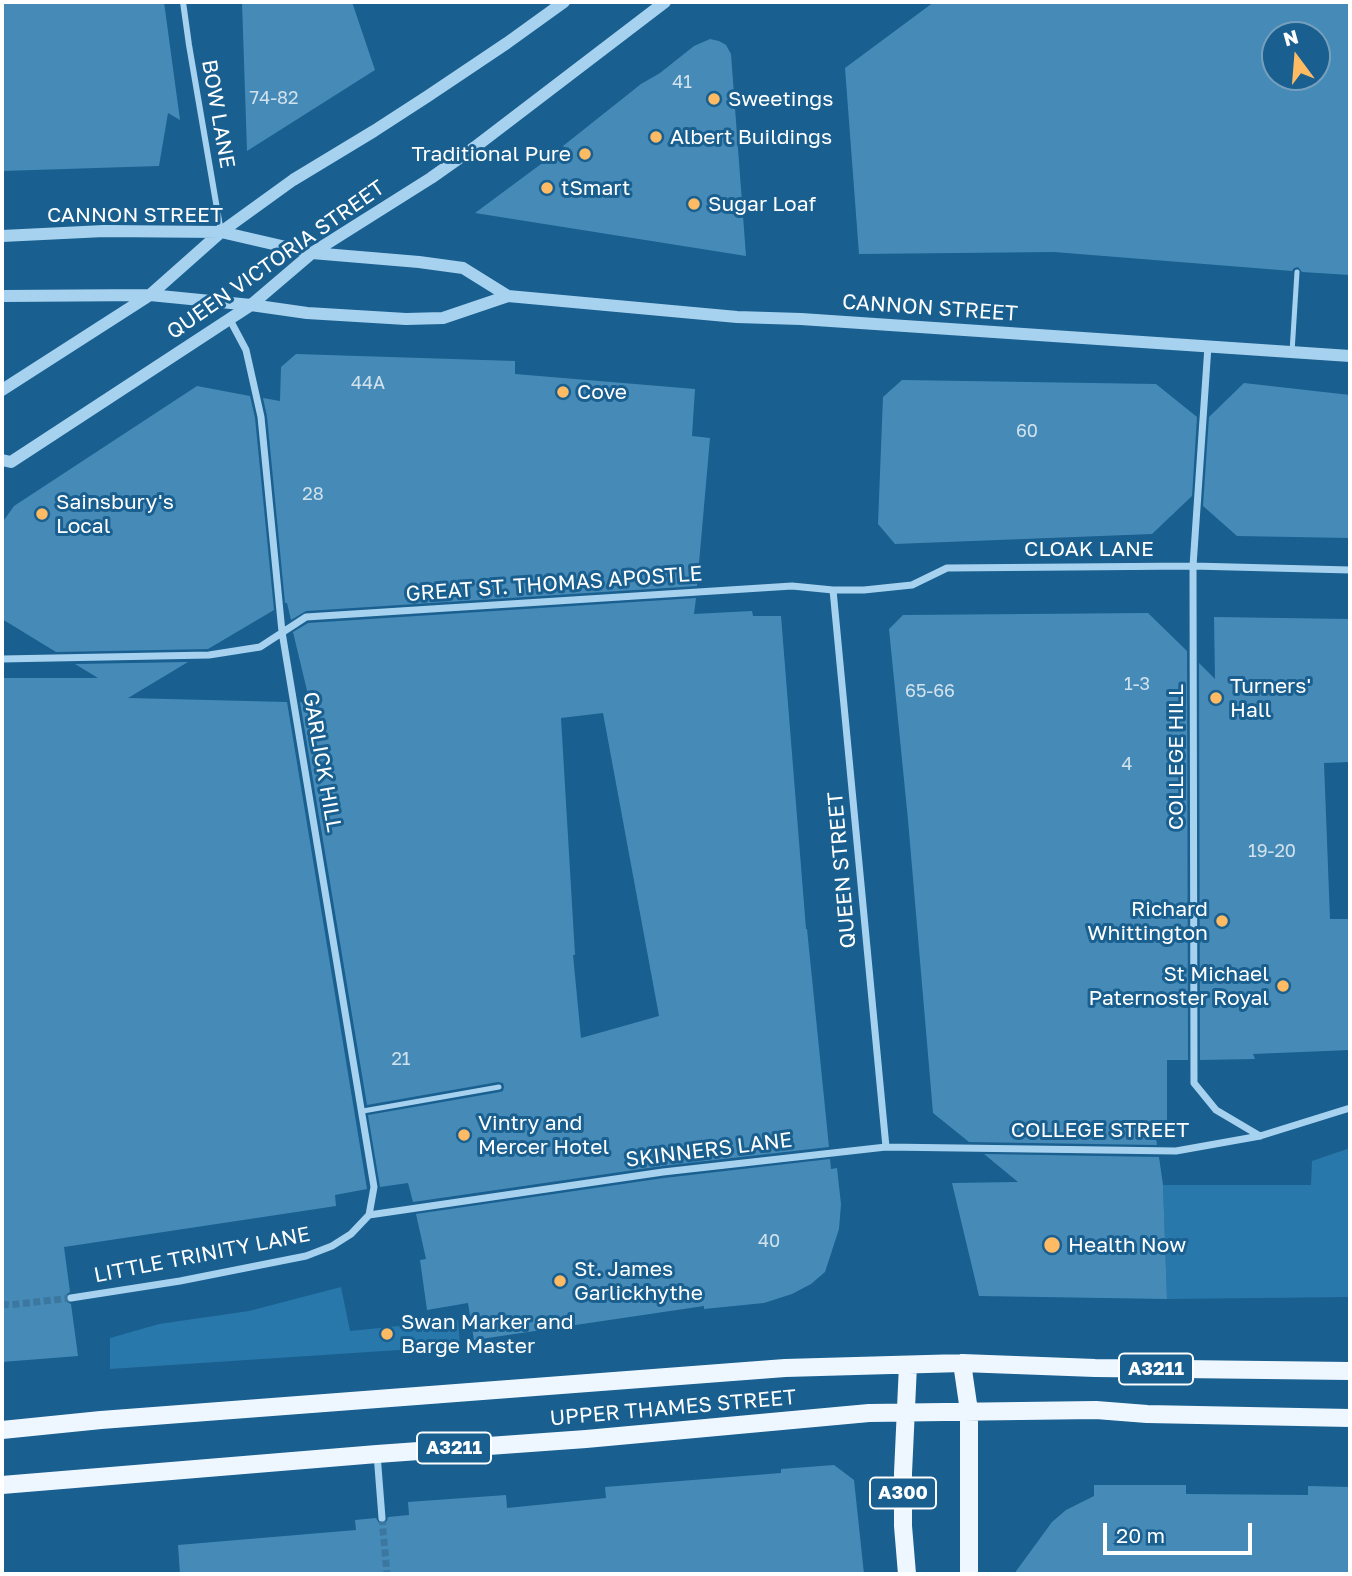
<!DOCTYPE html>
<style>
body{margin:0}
#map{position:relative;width:1352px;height:1576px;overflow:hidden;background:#195f8f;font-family:"Golos Text",sans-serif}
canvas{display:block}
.frame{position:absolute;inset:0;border:4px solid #fff;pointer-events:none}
.north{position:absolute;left:1261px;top:21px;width:70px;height:70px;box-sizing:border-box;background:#195f8f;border:2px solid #759fbc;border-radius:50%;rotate:344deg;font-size:19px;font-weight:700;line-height:28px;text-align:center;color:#fff}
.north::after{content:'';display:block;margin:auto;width:24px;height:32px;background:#ffbb64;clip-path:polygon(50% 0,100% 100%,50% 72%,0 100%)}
.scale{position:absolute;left:1103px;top:1523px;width:149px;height:32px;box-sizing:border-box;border:4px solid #fff;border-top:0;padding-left:9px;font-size:21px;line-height:24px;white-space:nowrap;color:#fff;-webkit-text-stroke:5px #195f8f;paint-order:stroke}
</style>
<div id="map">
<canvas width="1352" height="1576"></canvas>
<div class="frame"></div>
<div class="north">N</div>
<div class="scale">20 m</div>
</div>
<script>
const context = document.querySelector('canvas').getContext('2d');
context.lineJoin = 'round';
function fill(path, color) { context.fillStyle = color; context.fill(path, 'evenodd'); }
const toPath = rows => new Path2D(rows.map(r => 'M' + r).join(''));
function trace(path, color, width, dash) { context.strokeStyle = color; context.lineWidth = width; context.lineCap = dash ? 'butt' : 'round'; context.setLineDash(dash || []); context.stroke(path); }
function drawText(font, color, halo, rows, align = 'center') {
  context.font = font + ' "Golos Text",sans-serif'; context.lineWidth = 6; context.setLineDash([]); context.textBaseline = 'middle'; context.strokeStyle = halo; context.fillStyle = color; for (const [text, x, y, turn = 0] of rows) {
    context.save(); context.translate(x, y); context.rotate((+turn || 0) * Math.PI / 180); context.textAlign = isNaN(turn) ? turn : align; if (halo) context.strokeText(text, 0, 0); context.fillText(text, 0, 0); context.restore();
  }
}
fill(toPath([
 [1350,1148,1350,1297,1167,1299,1163,1185,1311,1185,1312,1161],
 [341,1287,350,1331,458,1320,460,1346,110,1369,110,1338,159,1324,249,1311]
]), '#2978ab');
fill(toPath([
 [2,2,164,2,180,120,168,113,159,166,2,171],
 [242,2,352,2,375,70,247,151],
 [934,2,1350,2,1350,275,1302,272,1298,267,1294,268,1292,271,1054,252,859,254,845,68],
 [1275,35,1317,35,1317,77,1275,77],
 [710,39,719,41,726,45,731,54,746,256,475,213,564,147,563,146,641,84,660,73,694,46],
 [296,354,515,361,515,374,695,389,692,436,710,438,697,586,306,611,291,620,287,603,285,603,267,416,263,398,280,401,281,367],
 [902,380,1156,384,1197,417,1192,496,1152,534,895,544,878,524,883,397],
 [1244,383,1350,395,1350,538,1237,536,1203,506,1209,417],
 [197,386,250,396,255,418,274,610,208,649,56,652,2,619,2,523,14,506],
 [696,598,694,614,752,611,753,616,781,616,806,929,807,929,829,1147,662,1166,413,1202,408,1183,380,1187,368,1115,500,1092,503,1091,504,1087,503,1083,498,1082,367,1105,300,702,310,703,293,632,308,623],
 [603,713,659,1016,581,1038,573,955,575,955,561,718],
 [1148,613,1187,651,1188,1060,1167,1060,1167,1131,1155,1131,1157,1145,969,1142,933,1113,908,820,889,629,903,615],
 [1214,617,1350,619,1350,762,1324,763,1330,919,1350,919,1350,1050,1253,1054,1255,1059,1200,1060,1199,663,1215,679],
 [188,662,128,698,287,702,367,1189,335,1195,336,1206,64,1247,70,1292,67,1294,65,1298,67,1302,71,1304,78,1356,2,1362,2,678,98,678,75,664],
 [984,1154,1159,1157,1163,1185,1167,1299,979,1296,952,1183,1018,1182],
 [830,1159,831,1169,837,1168,841,1204,839,1229,825,1272,811,1284,792,1294,764,1303,704,1309,704,1306,474,1340,468,1303,427,1310,420,1260,426,1259,416,1214,664,1178],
 [834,1465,854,1480,864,1574,180,1574,178,1545,356,1530,355,1520,376,1518,379,1523,383,1524,387,1521,388,1517,409,1515,408,1502,506,1495,507,1508,606,1498,605,1487,781,1473,781,1469],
 [1094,1485,1186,1485,1186,1494,1308,1495,1308,1486,1350,1487,1350,1574,1014,1574,1052,1522,1066,1510,1094,1496]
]), '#468bb8');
trace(toPath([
 [2,1304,9,1305,71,1298],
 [382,1518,387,1574]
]), '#3c77a0', 7, [7, 3.5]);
trace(toPath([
 [1292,352,1297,272],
 [363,1111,499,1087]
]), '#a7d2ef', 5);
trace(toPath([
 [183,2,189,45,221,232]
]), '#a7d2ef', 6);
trace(toPath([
 [229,318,246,350,261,417,282,632,374,1187,369,1215],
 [1208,346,1193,566,1194,1083,1216,1110,1260,1136],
 [833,590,886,1147],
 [2,659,209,655,260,647,306,617,792,586,833,590,864,590,912,585,947,568,1193,566,1350,570],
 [369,1215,663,1172,886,1147,1176,1151,1260,1136,1350,1108],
 [71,1298,180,1281,306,1256,332,1246,351,1234,369,1215],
 [377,1454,382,1518]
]), '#a7d2ef', 7);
trace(toPath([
 [2,236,104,231,221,232,312,253,419,262,463,268,508,296],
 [2,296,150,295,251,305,307,313,406,319,443,318,508,296,737,317,801,319,1350,356],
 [2,390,150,295,221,232,293,180,374,131,428,96,507,43,564,2],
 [2,460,11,462,251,305,312,253,431,178,475,147,665,2]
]), '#a7d2ef', 12);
trace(toPath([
 [962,1363,969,1411,969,1574],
 [2,1430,101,1420,785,1368,962,1363,1095,1368,1350,1371],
 [2,1485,377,1454,586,1439,869,1413,1096,1410,1147,1414,1350,1418],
 [907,1574,903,1526,903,1473,908,1365]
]), '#eef7ff', 18);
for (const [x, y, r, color] of [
 [714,99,7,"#ffbb64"],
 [656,137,7,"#ffbb64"],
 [585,154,7,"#ffbb64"],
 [547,188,7,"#ffbb64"],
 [694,204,7,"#ffbb64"],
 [563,392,7,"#ffbb64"],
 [42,514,7,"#ffbb64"],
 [1216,698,7,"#ffbb64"],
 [1222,921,7,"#ffbb64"],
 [1283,986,7,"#ffbb64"],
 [464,1135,7,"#ffbb64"],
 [1052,1245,9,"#ffbb64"],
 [560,1281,7,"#ffbb64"],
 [387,1334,7,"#ffbb64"]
]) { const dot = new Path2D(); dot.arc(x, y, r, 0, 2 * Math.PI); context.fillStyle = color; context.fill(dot); trace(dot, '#195f8f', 2.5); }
drawText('18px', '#d1e2ed', null, [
 ["41",682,82],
 ["74-82",274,98],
 ["44A",368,383],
 ["60",1027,431],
 ["28",313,494],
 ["1-3",1137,684],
 ["65-66",930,691],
 ["4",1127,764],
 ["19-20",1272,851],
 ["21",401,1059],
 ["40",769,1241]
]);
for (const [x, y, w] of [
 [1156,1369,74],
 [454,1448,74],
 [903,1493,66]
]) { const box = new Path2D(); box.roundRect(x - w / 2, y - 15.5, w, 31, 5); context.fillStyle = '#195f8f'; context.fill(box); trace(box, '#fff', 2); }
drawText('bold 19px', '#fff', null, [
 ["A3211",1156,1369],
 ["A3211",454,1448],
 ["A300",903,1493]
]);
drawText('21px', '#fff', '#195f8f', [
 ["Sweetings",728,99],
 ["Albert Buildings",670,137],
 ["Traditional Pure",571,154,"right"],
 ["tSmart",561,188],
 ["Sugar Loaf",708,204],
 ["Cove",577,392],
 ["Sainsbury's",56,502],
 ["Local",56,526],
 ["Turners'",1230,686],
 ["Hall",1230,710],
 ["Richard",1208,909,"right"],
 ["Whittington",1208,933,"right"],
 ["St Michael",1269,974,"right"],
 ["Paternoster Royal",1269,998,"right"],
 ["Vintry and",478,1123],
 ["Mercer Hotel",478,1147],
 ["Health Now",1068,1245],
 ["St. James",574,1269],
 ["Garlickhythe",574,1293],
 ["Swan Marker and",401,1322],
 ["Barge Master",401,1346]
], 'left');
drawText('21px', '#fff', '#195f8f', [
 ["BOW LANE",218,114,80],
 ["CANNON STREET",135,215],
 ["QUEEN VICTORIA STREET",276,260,-35],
 ["CANNON STREET",930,308,4],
 ["CLOAK LANE",1089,549],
 ["GREAT ST. THOMAS APOSTLE",554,584,-4],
 ["COLLEGE HILL",1176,757,-90],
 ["GARLICK HILL",322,762,80],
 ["QUEEN STREET",842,870,-95],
 ["COLLEGE STREET",1100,1130],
 ["SKINNERS LANE",709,1150,-7],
 ["LITTLE TRINITY LANE",202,1255,-11],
 ["UPPER THAMES STREET",673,1408,-5]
]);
</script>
